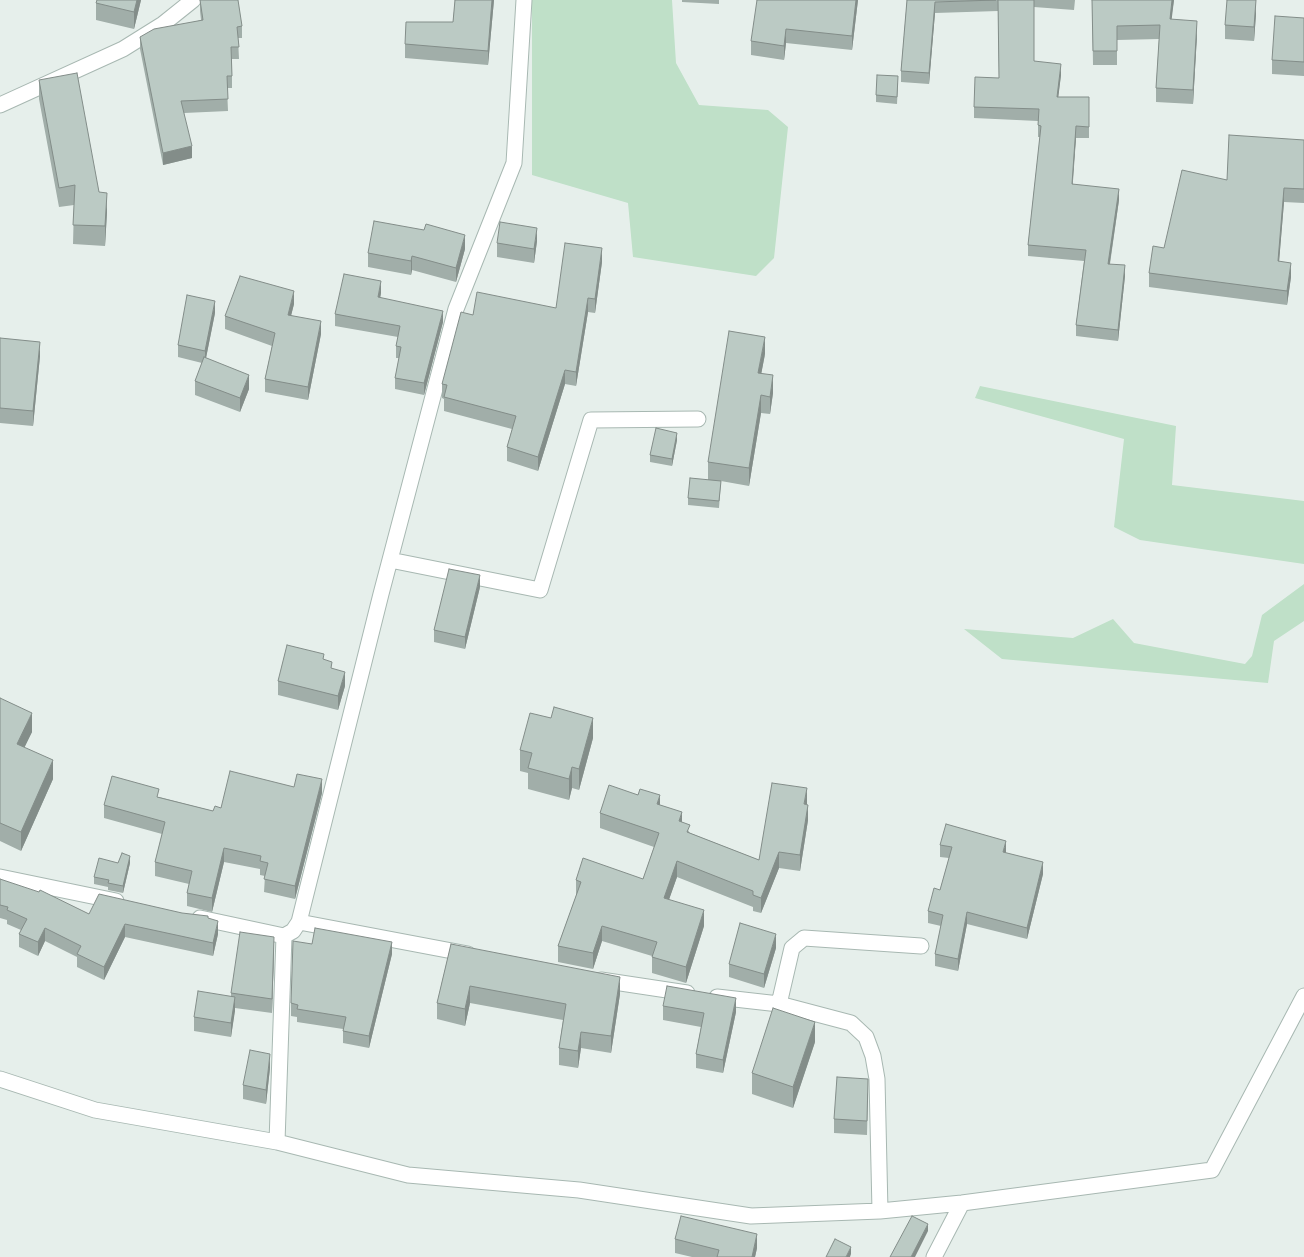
<!DOCTYPE html>
<style>
body{margin:0}
canvas{display:block;background:#e6efeb}
</style>
<canvas width="1304" height="1257"></canvas>
<script>
const context = document.querySelector('canvas').getContext('2d');
context.lineJoin = 'round';
function fill(path, color) { context.fillStyle = color; context.fill(path, 'evenodd'); }
const toPath = rows => new Path2D(rows.map(r => 'M' + r).join(''));
function trace(path, color, width, dash) { context.strokeStyle = color; context.lineWidth = width; context.lineCap = dash ? 'butt' : 'round'; context.setLineDash(dash || []); context.stroke(path); }
fill(toPath([
 [532,0,672,0,676,63,699,105,768,110,788,127,774,258,756,276,633,257,628,203,532,175],
 [980,386,1176,426,1172,485,1304,501,1304,564,1140,540,1114,527,1124,439,975,398],
 [1304,584,1304,621,1274,641,1268,683,1002,659,964,629,1073,638,1113,619,1134,643,1245,664,1252,656,1262,615]
]), '#bfe0c8');
const minor = toPath([
 [0,105,123,49,163,24,193,0],
 [390,560,540,590,591,420,698,419],
 [0,877,116,901],
 [200,918,284,936,293,931,299,922,381,594,456,309,514,163,524,0],
 [299,922,468,954],
 [601,980,687,993],
 [717,997,779,1004,851,1023,866,1037,873,1056,877,1079,880,1211],
 [779,1004,792,948,804,938,921,946],
 [0,1079,95,1110,277,1142,408,1175,579,1190,751,1216,880,1211,962,1203,1212,1170,1304,996],
 [277,1142,284,936],
 [934,1257,962,1203]
]);
trace(minor, '#a8b8b2', 17);
trace(minor, '#fff', 15);
fill(toPath([
 [141,0,134,29,96,20,96,3],
 [200,0,242,26,242,38,238,38,239,59,232,59,232,88,227,88,228,111,184,113,192,158,163,165,140,49,140,37,201,20,200,11],
 [455,0,494,0,488,65,405,58,405,44,453,22],
 [682,0,719,0,719,4,682,2],
 [858,0,852,50,786,43,784,60,751,55,751,41],
 [907,0,1075,0,1074,10,1034,7,1034,61,1061,75,1058,97,1089,97,1089,138,1076,138,1072,184,1119,200,1110,264,1125,276,1118,341,1076,336,1076,325,1084,261,1028,256,1028,245,1040,137,1038,137,1038,121,974,118,974,107,999,78,998,11,935,13,929,84,901,82,901,71],
 [1092,0,1174,0,1171,19,1197,35,1193,104,1156,102,1156,88,1159,39,1117,40,1117,65,1093,65],
 [1256,14,1254,41,1225,39,1225,25],
 [1304,18,1304,76,1272,74,1272,60],
 [39,80,99,192,107,212,105,246,73,244,74,205,59,207,39,99],
 [898,83,897,104,876,102,876,95],
 [1304,140,1304,203,1284,202,1279,261,1291,277,1287,305,1149,287,1149,273,1164,248,1227,180],
 [424,230,465,249,456,282,412,270,411,275,368,267,368,253],
 [537,241,534,263,497,257,497,243],
 [602,262,595,313,588,312,576,386,565,384,538,471,507,461,507,447,512,429,444,411,444,399,442,398,442,384,473,315,556,308],
 [381,293,380,298,443,322,424,395,395,389,395,378,399,358,396,358,396,346,398,337,335,326,335,314],
 [294,304,291,315,321,334,308,400,265,392,265,379,272,346,225,329,225,316],
 [215,313,206,358,249,389,240,412,195,395,195,381,202,363,178,357,178,345],
 [0,338,40,356,33,426,0,423],
 [765,354,761,374,773,393,770,414,761,413,749,486,721,481,719,508,688,505,688,498,708,480,708,462],
 [677,440,672,466,650,462,650,455],
 [480,587,465,649,434,642,434,630],
 [324,660,345,686,338,710,278,695,278,681],
 [0,698,32,732,24,747,53,779,21,851,0,841],
 [593,738,579,790,572,788,569,800,528,789,528,773,520,771,520,750],
 [322,793,295,899,264,892,265,876,260,875,260,869,224,862,212,912,187,906,187,893,189,884,155,876,155,862,162,834,104,818,104,805,159,797,213,811,221,808],
 [807,804,808,820,800,871,779,868,761,913,753,911,753,907,677,877,669,899,704,926,686,983,652,973,652,956,602,941,593,969,558,962,558,946,576,896,576,880,643,879,654,847,600,828,600,813,660,805,682,822,690,833,759,860],
 [940,845,1006,853,1043,874,1027,939,967,924,958,971,935,966,935,954,941,926,928,923,928,911,940,890,949,858,940,857],
 [118,863,130,863,123,893,108,890,108,887,94,884,94,877],
 [0,879,89,914,208,918,218,934,213,956,125,937,104,980,77,967,77,957,45,941,38,956,19,947,19,934,21,930,7,924,7,920,0,918],
 [312,944,392,954,369,1048,343,1043,343,1029,297,1022,297,1017,291,1016,291,1003],
 [451,944,620,994,611,1053,581,1048,578,1068,559,1065,559,1048,563,1020,470,1003,465,1026,437,1019,437,1003],
 [776,948,764,988,729,977,729,964],
 [274,951,272,1013,235,1008,231,1037,194,1031,194,1017,231,996,231,993],
 [663,1006,736,1012,723,1073,696,1068,696,1054,701,1027,663,1020],
 [815,1042,793,1108,752,1094,752,1073],
 [270,1068,266,1104,243,1099,243,1085],
 [868,1093,867,1135,834,1133,834,1119],
 [675,1239,757,1248,755,1257,692,1257,675,1253]
]), '#a1aea9');
fill(toPath([
 [137,0,141,0,134,29,134,12],
 [492,0,494,0,488,65,488,51],
 [856,0,858,0,852,50,852,36],
 [1172,0,1174,0,1170,33,1170,19],
 [1256,0,1256,14,1254,41,1254,27],
 [935,2,935,13,929,84,929,73],
 [1197,21,1197,35,1193,104,1193,90],
 [786,29,786,43,784,60,784,46],
 [1061,64,1061,75,1057,108,1057,97],
 [1076,126,1076,138,1072,195,1072,184],
 [192,146,192,158,163,165,163,153],
 [1284,188,1284,202,1278,275,1278,261],
 [1119,189,1119,200,1108,275,1108,264],
 [107,193,107,212,105,246,105,226],
 [537,228,537,241,534,263,534,249],
 [465,235,465,249,456,282,456,268],
 [602,248,602,262,595,313,595,299],
 [412,256,412,270,411,275,411,261],
 [1291,263,1291,277,1287,305,1287,291],
 [1125,265,1125,276,1118,341,1118,330],
 [381,281,381,293,378,309,378,297],
 [294,291,294,304,288,328,288,315],
 [588,298,588,312,576,386,576,372],
 [215,301,215,313,205,363,205,351],
 [443,311,443,322,424,395,424,383],
 [321,321,321,334,308,400,308,387],
 [765,337,765,354,758,391,758,373],
 [40,342,40,356,33,426,33,411],
 [565,370,565,384,538,471,538,457],
 [249,375,249,389,240,412,240,398],
 [773,375,773,393,770,414,770,397],
 [761,395,761,413,749,486,749,468],
 [677,433,677,440,672,466,672,459],
 [480,575,480,587,465,649,465,637],
 [345,672,345,686,338,710,338,696],
 [32,713,32,732,17,763,17,744],
 [593,718,593,738,579,790,579,769],
 [53,760,53,779,21,851,21,832],
 [572,767,572,788,569,800,569,779],
 [322,779,322,793,295,899,295,886],
 [807,788,807,804,804,804],
 [660,795,660,811,657,804],
 [808,805,808,820,800,871,800,855],
 [682,812,682,828,679,821],
 [1006,841,1006,852,1003,864,1003,852],
 [224,848,224,862,212,912,212,898],
 [779,852,779,868,761,913,761,898],
 [130,856,130,863,123,893,123,886],
 [677,861,677,877,664,914,664,898],
 [1043,862,1043,874,1027,939,1027,928],
 [704,910,704,926,686,983,686,967],
 [967,912,967,924,958,971,958,959],
 [218,921,218,934,213,956,213,943],
 [125,924,125,937,104,980,104,967],
 [602,926,602,941,593,969,593,953],
 [45,928,45,941,38,956,38,942],
 [776,934,776,948,764,988,764,974],
 [274,937,274,951,272,1013,272,999],
 [392,942,392,954,369,1048,369,1036],
 [620,977,620,994,611,1053,611,1036],
 [470,986,470,1003,465,1026,465,1009],
 [235,997,235,1011,231,1037,231,1023],
 [736,998,736,1012,723,1073,723,1060],
 [815,1022,815,1042,793,1108,793,1087],
 [581,1032,581,1048,578,1068,578,1051],
 [270,1054,270,1068,266,1104,266,1090],
 [928,1224,928,1231,915,1257,911,1257],
 [757,1234,757,1248,755,1257,752,1257],
 [851,1247,851,1254,850,1257,846,1257]
]), '#838d89');
const building = toPath([
 [97,0,137,0,134,12,96,3,97,0],
 [200,0,238,0,242,26,237,27,239,47,231,47,232,76,227,76,228,99,181,101,192,146,163,153,140,37,154,29,203,20,200,0],
 [455,0,492,0,488,51,405,44,406,22,453,22,455,0],
 [757,0,856,0,852,36,786,29,784,46,751,41,757,0],
 [907,0,996,0,935,2,929,73,901,71,907,0],
 [998,0,1034,0,1034,61,1061,64,1057,97,1089,97,1089,127,1076,126,1072,184,1119,189,1108,264,1125,265,1118,330,1076,325,1086,250,1028,245,1041,126,1038,125,1039,109,974,107,975,77,999,78,998,0],
 [1092,0,1172,0,1170,19,1197,21,1193,90,1156,88,1160,25,1117,26,1117,51,1093,51,1092,0],
 [1227,0,1256,0,1254,27,1225,25,1227,0],
 [1275,16,1304,18,1304,62,1272,60,1275,16],
 [77,73,99,192,107,193,105,226,73,225,75,185,59,188,39,80,77,73],
 [877,75,898,76,897,97,876,95,877,75],
 [1229,135,1304,140,1304,189,1284,188,1278,261,1291,263,1287,291,1149,273,1153,246,1164,248,1182,170,1227,180,1229,135],
 [374,221,424,230,426,224,465,235,456,268,412,256,411,261,368,253,374,221],
 [500,222,537,228,534,249,497,243,500,222],
 [565,243,602,248,595,299,588,298,576,372,565,370,538,457,507,447,516,416,444,397,447,385,442,384,461,312,473,315,477,292,556,308,565,243],
 [344,274,381,281,378,297,443,311,424,383,395,378,401,347,396,346,400,326,335,314,344,274],
 [240,276,294,291,288,315,321,321,308,387,265,379,275,333,225,316,240,276],
 [187,295,215,301,205,351,178,345,187,295],
 [729,331,765,337,758,373,773,375,770,397,761,395,749,468,708,462,729,331],
 [0,338,40,342,33,411,0,408,0,338],
 [204,357,249,375,240,398,195,381,204,357],
 [656,428,677,433,672,459,650,455,656,428],
 [690,478,721,481,719,501,688,498,690,478],
 [449,569,480,575,465,637,434,630,449,569],
 [287,645,324,654,323,659,332,662,331,668,345,672,338,696,278,681,287,645],
 [0,698,32,713,17,744,53,760,21,832,0,823,0,698],
 [554,707,593,718,579,769,572,767,569,779,528,768,532,753,520,750,530,713,551,718,554,707],
 [230,771,294,787,297,774,322,779,295,886,264,879,268,863,260,861,261,856,224,848,212,898,187,893,192,871,155,862,165,822,104,805,112,776,159,789,157,797,213,811,215,806,221,808,230,771],
 [772,783,807,788,804,804,808,805,800,855,779,852,761,898,753,895,753,891,677,861,664,898,704,910,686,967,652,957,657,942,602,926,593,953,558,946,581,882,576,880,583,858,643,879,659,833,600,813,609,785,638,795,640,789,660,795,657,804,682,812,679,821,690,825,687,832,759,860,772,783],
 [946,824,1006,841,1003,852,1043,862,1027,928,967,912,958,959,935,954,943,915,928,911,934,888,940,890,952,847,940,845,946,824],
 [122,853,130,856,123,886,108,883,109,880,94,877,99,858,118,863,122,853],
 [0,879,39,892,40,890,89,914,99,894,182,913,208,916,208,918,218,921,213,943,125,924,104,967,77,954,81,946,45,928,38,942,19,934,27,919,7,910,8,907,0,905,0,879],
 [740,923,776,934,764,974,729,964,740,923],
 [315,928,392,942,369,1036,343,1031,346,1017,297,1009,298,1005,291,1003,293,941,312,944,315,928],
 [240,932,274,937,272,999,231,993,240,932],
 [451,944,620,977,611,1036,581,1032,578,1051,559,1048,566,1004,470,986,465,1009,437,1003,451,944],
 [667,986,736,998,723,1060,696,1054,704,1013,663,1006,667,986],
 [198,991,235,997,231,1023,194,1017,198,991],
 [773,1008,815,1022,793,1087,752,1073,773,1008],
 [250,1050,270,1054,266,1090,243,1085,250,1050],
 [837,1077,868,1079,867,1121,834,1119,837,1077],
 [681,1216,757,1234,752,1257,717,1257,719,1250,675,1239,681,1216],
 [912,1216,928,1224,911,1257,890,1257,912,1216],
 [835,1239,851,1247,846,1257,826,1257,835,1239]
]);
fill(building, '#bbcac4');
trace(building, '#838d89', 1);
</script>
